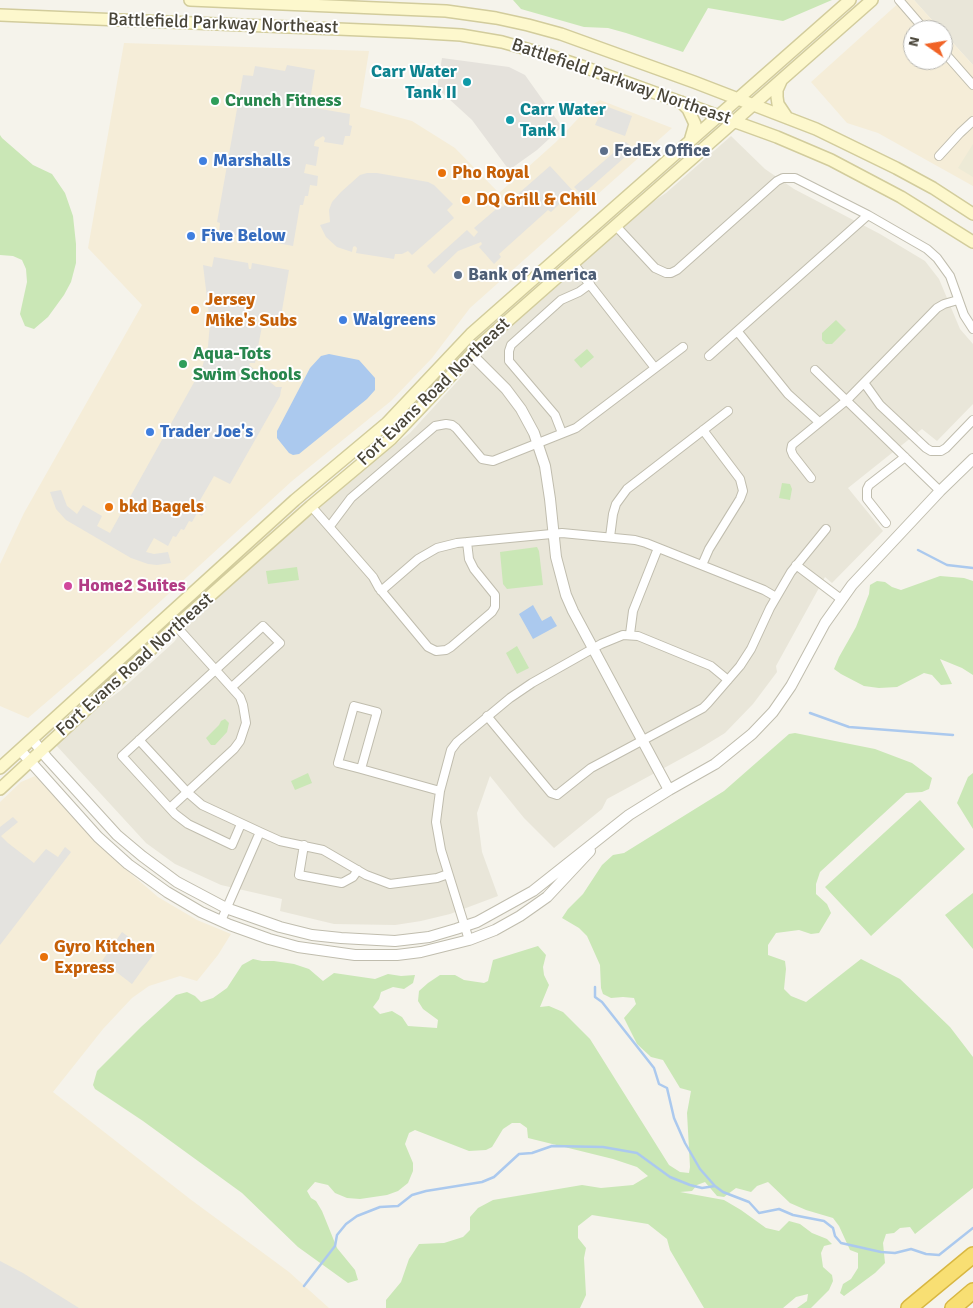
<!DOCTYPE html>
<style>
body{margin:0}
#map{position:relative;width:973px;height:1308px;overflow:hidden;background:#f5f3eb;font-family:Signika,sans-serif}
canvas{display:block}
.north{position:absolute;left:903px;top:20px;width:50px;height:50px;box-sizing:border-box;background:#fff;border:1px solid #b6b5b0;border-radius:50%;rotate:283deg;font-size:14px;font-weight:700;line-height:20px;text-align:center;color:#494539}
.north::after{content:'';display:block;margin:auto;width:18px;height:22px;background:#f16326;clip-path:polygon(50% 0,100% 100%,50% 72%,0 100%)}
</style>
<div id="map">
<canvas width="973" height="1308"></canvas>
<div class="north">N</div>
</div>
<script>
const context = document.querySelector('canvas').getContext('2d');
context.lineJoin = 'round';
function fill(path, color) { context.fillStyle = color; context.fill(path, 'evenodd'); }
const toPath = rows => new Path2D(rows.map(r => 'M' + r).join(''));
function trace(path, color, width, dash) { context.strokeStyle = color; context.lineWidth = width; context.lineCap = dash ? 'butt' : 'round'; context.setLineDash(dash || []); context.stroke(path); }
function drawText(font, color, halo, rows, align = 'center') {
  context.font = font + ' Signika,sans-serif'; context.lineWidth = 4; context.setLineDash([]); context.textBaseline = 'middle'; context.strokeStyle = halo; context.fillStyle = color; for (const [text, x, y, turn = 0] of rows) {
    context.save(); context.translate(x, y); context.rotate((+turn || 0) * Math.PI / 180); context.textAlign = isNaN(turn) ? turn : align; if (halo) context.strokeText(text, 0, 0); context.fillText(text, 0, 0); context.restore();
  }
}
fill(toPath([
 [914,0,973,0,973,65,943,32,943,30,941,30],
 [731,136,765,169,794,189,880,234,925,261,939,279,960,329,973,344,973,404,937,441,922,429,848,488,883,531,832,583,825,577,776,666,777,672,753,704,725,733,699,749,607,799,602,809,554,848,524,818,490,776,477,813,482,852,498,896,450,914,421,921,395,925,334,924,280,911,282,899,221,885,175,864,146,843,55,744,82,719,120,691,174,642,190,621,329,496,410,433,466,372,489,344,639,211,666,193]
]), '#e9e6d9');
fill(toPath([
 [902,0,914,0,941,30,913,30,913,60,943,60,943,32,973,65,973,186,878,133,847,123,811,82],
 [124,43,369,51,360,107,412,121,455,148,499,193,556,142,590,106,600,100,672,128,470,308,432,358,391,401,292,481,106,651,28,718,0,706,0,564,24,513,142,305,88,248],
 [35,776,115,860,158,897,197,920,231,934,218,955,197,981,180,976,149,986,132,998,103,1029,53,1092,190,1199,289,1272,329,1308,0,1308,0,802,21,782]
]), '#f5edd8');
fill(toPath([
 [442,58,509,67,525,75,562,127,537,150,509,170,472,120,437,88]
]), '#e5e2dc');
fill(toPath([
 [973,144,973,177,958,168]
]), '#edead6');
fill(toPath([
 [513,0,832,0,783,21,708,8,683,52,626,33,608,28,584,27,521,9],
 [0,135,2,138,33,165,52,174,65,193,73,216,76,244,76,263,71,282,64,295,48,317,34,329,25,326,20,314,27,282,26,269,22,260,13,256,0,255],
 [836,320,846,330,832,344,826,344,822,340,822,333],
 [587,349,594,357,581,368,574,360],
 [782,483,790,484,792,489,790,500,779,498],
 [537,547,539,551,543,585,507,589,503,584,500,552],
 [297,567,299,580,268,584,266,571],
 [940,576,964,578,973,581,973,675,962,668,940,659,952,684,941,685,932,675,924,673,897,687,879,688,864,686,841,674,834,669,839,657,856,627,869,594,870,585,877,581,885,582,892,587,901,590],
 [517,646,529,668,517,674,506,653],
 [225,719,229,723,227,732,215,745,211,745,206,738,219,725,221,721],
 [795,733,875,749,912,763,932,778,929,789,922,792,906,793,820,872,816,884,816,894,827,904,831,913,819,933,811,934,799,930,776,933,768,945,768,955,785,961,786,969,784,989,791,996,806,1002,861,959,900,979,950,1027,973,1057,973,1188,915,1234,910,1227,900,1228,894,1233,886,1234,883,1243,885,1263,875,1273,844,1296,840,1293,843,1284,851,1279,858,1268,858,1253,850,1250,839,1226,833,1218,806,1210,790,1203,768,1182,757,1186,751,1192,736,1188,724,1197,717,1196,705,1182,697,1185,692,1191,680,1192,724,1200,741,1210,766,1228,779,1231,789,1221,800,1224,812,1233,827,1239,832,1244,824,1246,821,1253,823,1267,832,1275,833,1281,829,1290,811,1308,797,1308,807,1301,808,1294,796,1297,783,1308,704,1308,670,1250,667,1239,648,1224,592,1215,578,1226,578,1238,586,1248,584,1258,586,1295,580,1308,386,1308,386,1300,401,1282,409,1259,419,1244,444,1243,463,1237,470,1230,470,1217,478,1208,493,1200,582,1185,601,1188,633,1185,648,1176,637,1167,613,1159,528,1138,527,1128,520,1123,512,1123,503,1129,492,1147,486,1150,469,1151,415,1130,409,1133,405,1144,413,1163,413,1171,408,1183,398,1191,387,1195,360,1199,347,1198,335,1193,328,1185,315,1182,307,1191,311,1198,316,1201,322,1211,337,1248,355,1270,358,1280,348,1283,298,1247,242,1193,143,1121,95,1089,93,1085,97,1071,141,1027,176,995,187,992,195,996,201,1002,213,998,227,988,242,965,253,959,262,961,274,961,294,964,309,969,323,981,334,973,375,979,388,974,401,976,415,975,413,983,404,989,393,987,381,992,379,999,373,1007,380,1014,392,1011,402,1017,408,1026,437,1028,438,1020,423,1009,418,1001,419,991,428,983,440,975,455,975,464,980,484,983,488,981,493,960,538,946,546,955,543,967,544,975,549,985,540,1007,549,1006,563,1012,590,1039,669,1165,680,1172,689,1173,690,1167,687,1113,691,1091,680,1088,663,1060,651,1057,637,1044,624,1018,636,1004,634,998,623,997,611,998,603,994,601,988,600,965,587,936,579,928,562,918,568,909,583,894,602,865,613,855,624,853,724,791,789,734],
 [308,773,312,783,295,790,291,781],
 [973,773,973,829,957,803,968,777],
 [920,800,965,849,871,936,825,887],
 [973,893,973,949,945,915]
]), '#cae7b6');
fill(toPath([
 [287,65,315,70,309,107,350,114,349,125,352,126,350,136,345,136,343,145,324,142,325,138,323,136,315,141,314,146,319,147,316,166,306,164,304,173,318,176,317,186,310,185,308,196,305,196,303,205,300,205,293,246,219,232,220,223,217,222,243,75,253,76,255,66,285,71],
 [600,104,632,116,625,136,595,125,599,116,596,115],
 [626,142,634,149,582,195,574,187],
 [550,166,573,191,551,212,548,210,499,254,501,257,494,264,479,247,482,244,481,242,458,251,434,274,427,266,467,230,474,237,478,232,474,228,501,205,503,207,511,200],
 [367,173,377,173,428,182,434,185,453,204,447,210,454,218,412,255,408,251,402,254,395,254,394,259,356,253,357,248,355,246,353,247,352,252,337,247,326,237,320,225,330,222,329,210,332,202,341,192,360,175],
 [214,257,248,263,249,269,251,269,252,263,289,270,280,322,257,318,256,325,262,326,255,363,250,363,249,365,276,387,282,387,281,390,280,396,230,484,214,476,199,502,207,507,202,516,197,513,192,522,189,521,184,530,181,529,176,537,173,536,168,546,154,538,146,552,154,554,168,552,171,563,157,565,148,564,131,558,66,520,56,509,50,492,61,490,67,506,77,514,83,505,102,516,97,526,110,533,202,368,208,346,210,323,203,265,212,267],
 [13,817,18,822,1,836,8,843,34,863,46,849,58,857,65,847,71,852,0,945,0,827],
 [122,932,153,955,132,984,102,961],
 [0,1261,23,1273,79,1308,0,1308]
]), '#e4e3df');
fill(toPath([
 [329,354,359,360,375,378,375,390,367,399,299,454,293,455,289,453,277,438,277,431,310,368,321,356],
 [533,605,542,621,551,616,557,626,533,639,519,614]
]), '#abc9ee');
trace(toPath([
 [918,550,947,565,973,568],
 [810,713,849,727,953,735],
 [595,987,595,997,602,1002,654,1068,659,1084,667,1088,674,1118,685,1143,700,1169,715,1186,723,1192,749,1202,759,1213,779,1209,793,1215,824,1221,833,1228,835,1236,841,1243,881,1252,895,1253,911,1249,926,1254,939,1255,973,1228],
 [304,1286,335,1246,337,1235,346,1224,357,1216,380,1207,398,1206,412,1195,426,1191,482,1182,494,1177,519,1154,532,1153,552,1146,603,1147,637,1153,670,1177,690,1185,702,1188,715,1186]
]), '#abc9ee', 2.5);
const minor = toPath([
 [899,0,925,30],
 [943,51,973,85],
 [939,156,960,133,973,121],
 [615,225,655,268,666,273,671,273,677,270,777,181,783,178,795,178,868,215,927,249,937,258,950,276,964,315,973,329],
 [573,263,655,368],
 [738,332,788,394,819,422],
 [709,356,868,215],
 [815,370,940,491],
 [865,384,880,405,926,448,931,451,941,451,946,448,973,420],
 [562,433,555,415,509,361,509,351,511,345,561,300,579,292,590,284],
 [811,478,793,455,791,450,792,445,847,400,937,308,944,304,958,300],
 [311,506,373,577,379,588,428,647,436,651,446,650,451,647,492,612,495,607,495,595,474,569,469,559,467,542],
 [886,523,867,499,867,489,869,485,905,457],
 [330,526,351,498,435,426,446,424,452,425,456,428,482,459,493,461,498,459,576,428,683,347],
 [610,537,613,514,616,504,627,489,728,411],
 [702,565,709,549,740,499,743,491,740,479,703,430],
 [796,565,841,599],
 [381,591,418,559,437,548,457,543,562,533,635,540,646,543,764,590,776,597],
 [630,634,633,611,658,548],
 [232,687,280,643,263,626,122,756,175,814,188,824,232,845,241,824],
 [354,706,377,712,361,769,338,763,354,706],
 [487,716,551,793,557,795,591,768,703,708,708,703,740,666,751,649,770,608,791,572,826,529],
 [139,740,187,792,202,805,260,832,221,921],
 [361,769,440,791],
 [170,808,234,749,240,741,246,723,243,705,240,697,176,626],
 [260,832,280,841,323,850,366,875,390,884,437,878,448,874],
 [304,845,299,875,342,883,353,877,358,870],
 [469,940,441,850,436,822,440,791,451,750,457,742,510,698,532,683,601,644,623,635,638,636,711,666,728,680]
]);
const tertiary = toPath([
 [471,354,506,389,521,409,534,433,545,466,550,499,556,557,566,595,573,611,669,790],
 [32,739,47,758,117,835,142,856,177,882,226,908,280,927,312,935,341,938,395,941,429,937,456,929,477,922,533,891,629,815,669,790,715,764,752,734,773,712,791,686,825,623,852,585,940,491,973,459],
 [20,750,98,837,128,864,167,892,201,912,230,925,269,939,298,947,355,955,397,955,421,952,469,940,495,930,520,916,547,897,590,851]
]);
const secondary = toPath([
 [190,0,446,11,496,18,528,25,561,34,694,82,816,129,896,168,933,188,973,214],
 [0,15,410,32,461,35,502,42,548,55,584,67,777,137,831,160,901,197,973,242],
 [781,81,777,90,777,97,778,104,786,116],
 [681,102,688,109,695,124,690,141],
 [0,768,295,500,387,423,471,334,850,0],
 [0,789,176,626,311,506,391,439,479,346,872,0]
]);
const motorway = toPath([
 [909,1308,973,1255],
 [953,1308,973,1291]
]);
trace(minor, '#c0bdae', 10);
trace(tertiary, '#c0bdae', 12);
trace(secondary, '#d2cc9c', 14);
trace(motorway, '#d8b742', 18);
trace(minor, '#fff', 8);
trace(tertiary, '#fff', 10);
trace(secondary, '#fdf8cd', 11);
trace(motorway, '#f8df73', 15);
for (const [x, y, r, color] of [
 [467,82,5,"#0f9aa8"],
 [215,101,5,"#2e9e5b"],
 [510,120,5,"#0f9aa8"],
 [604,151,5,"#5c6f8a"],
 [203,161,5,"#3f7fe0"],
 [442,173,5,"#e8710a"],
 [466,200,5,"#e8710a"],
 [191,236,5,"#3f7fe0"],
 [458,275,5,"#5c6f8a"],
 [195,310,5,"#e8710a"],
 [343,320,5,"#3f7fe0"],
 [183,364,5,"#2e9e5b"],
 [150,432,5,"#3f7fe0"],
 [109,507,5,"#e8710a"],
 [68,586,5,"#d1479c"],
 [44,957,5,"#e8710a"]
]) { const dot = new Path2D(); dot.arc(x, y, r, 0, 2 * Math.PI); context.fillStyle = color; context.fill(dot); trace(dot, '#fff', 2); }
drawText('18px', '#494539', '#fff', [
 ["Battlefield Parkway Northeast",223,24,2],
 ["Battlefield Parkway Northeast",621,82,19],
 ["Fort Evans Road Northeast",434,392,-44],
 ["Fort Evans Road Northeast",135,665,-42]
]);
drawText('bold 18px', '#0d838f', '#fff', [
 ["Carr Water",457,72],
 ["Tank II",457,93],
 ["Carr Water",520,110,"left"],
 ["Tank I",520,131,"left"]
], 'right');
drawText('bold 18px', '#27864d', '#fff', [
 ["Crunch Fitness",225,101],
 ["Aqua-Tots",193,354],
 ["Swim Schools",193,375]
], 'left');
drawText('bold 18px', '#4e5e75', '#fff', [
 ["FedEx Office",614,151],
 ["Bank of America",468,275]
], 'left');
drawText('bold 18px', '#366cbe', '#fff', [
 ["Marshalls",213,161],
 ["Five Below",201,236],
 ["Walgreens",353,320],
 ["Trader Joe's",160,432]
], 'left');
drawText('bold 18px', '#c56008', '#fff', [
 ["Pho Royal",452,173],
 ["DQ Grill & Chill",476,200],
 ["Jersey",205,300],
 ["Mike's Subs",205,321],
 ["bkd Bagels",119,507],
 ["Gyro Kitchen",54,947],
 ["Express",54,968]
], 'left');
drawText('bold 18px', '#b23c85', '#fff', [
 ["Home2 Suites",78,586]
], 'left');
</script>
